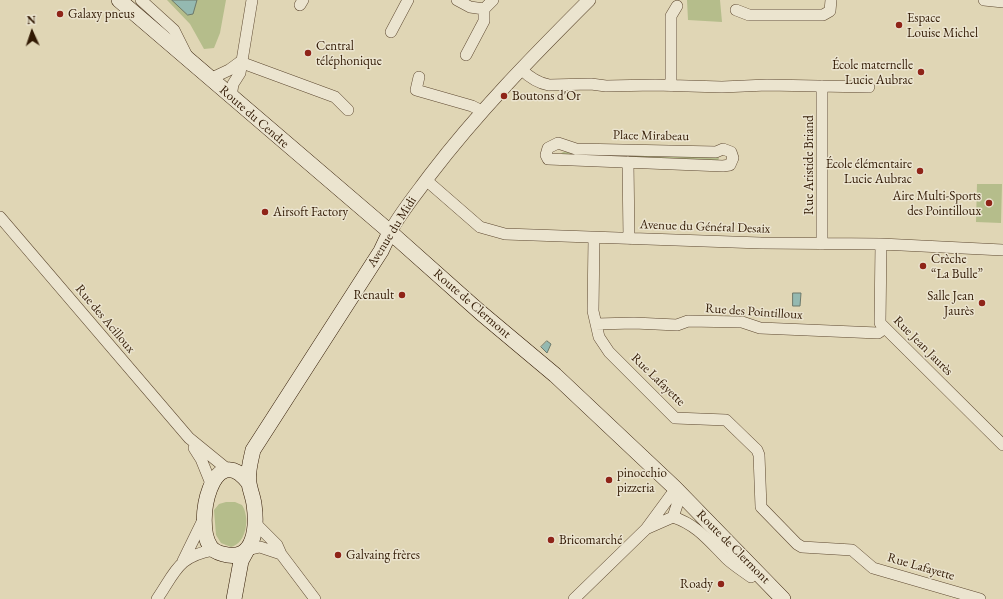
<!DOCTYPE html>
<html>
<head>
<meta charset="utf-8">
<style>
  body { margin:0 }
  #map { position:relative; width:1003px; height:599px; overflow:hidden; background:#e0d6b5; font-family:"EB Garamond",serif }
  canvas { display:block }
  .north { position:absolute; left:12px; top:12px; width:40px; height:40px; -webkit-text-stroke:3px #ebe4cf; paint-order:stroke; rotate:357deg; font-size:11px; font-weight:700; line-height:16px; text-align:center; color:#311903 }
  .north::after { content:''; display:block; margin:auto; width:14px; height:18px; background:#311903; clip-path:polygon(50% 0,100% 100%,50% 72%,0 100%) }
</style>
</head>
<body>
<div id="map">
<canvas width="1003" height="599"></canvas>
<div class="north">N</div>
</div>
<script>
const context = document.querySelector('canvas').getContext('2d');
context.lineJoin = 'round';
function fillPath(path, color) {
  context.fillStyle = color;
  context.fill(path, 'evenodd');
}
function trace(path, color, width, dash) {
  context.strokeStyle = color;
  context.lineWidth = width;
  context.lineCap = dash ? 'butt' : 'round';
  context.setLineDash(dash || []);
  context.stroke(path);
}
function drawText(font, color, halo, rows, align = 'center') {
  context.font = font + ' "EB Garamond",serif';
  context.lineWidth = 3;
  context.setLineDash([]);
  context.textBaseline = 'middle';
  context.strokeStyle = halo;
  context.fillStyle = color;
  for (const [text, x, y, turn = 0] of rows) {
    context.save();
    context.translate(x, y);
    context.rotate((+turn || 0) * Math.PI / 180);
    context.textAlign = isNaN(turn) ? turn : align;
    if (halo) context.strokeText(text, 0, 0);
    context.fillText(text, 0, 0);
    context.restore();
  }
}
fillPath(new Path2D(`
  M 167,0 L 226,0 L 220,33 L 214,48 L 204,49 L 190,24 Z
  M 687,0 L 720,0 L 722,22 L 688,20 Z
  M 563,152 L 718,156 L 719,159 L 717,161 L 559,155 Z
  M 977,184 L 1002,184 L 1001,223 L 976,222 Z
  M 226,502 L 235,502 L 242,505 C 250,517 247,543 231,547 L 221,543 L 216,535 L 214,510 L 219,504 Z`), '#b5bd8b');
const water = new Path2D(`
  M 172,0 L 197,0 L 193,14 L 188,15 Z
  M 793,293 L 801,293 L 800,306 L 793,306 Z
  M 547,341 L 551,344 L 547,353 L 541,347 Z`);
fillPath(water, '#94b9b1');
trace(water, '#6c796b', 1);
const minor = new Path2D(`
  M 141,0 L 174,30 L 188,58
  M 457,0 L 470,7 L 484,9 L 493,0
  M 984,0 L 1003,2
  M 300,5 L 303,0
  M 736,10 L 749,15 L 823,15 L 830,11 L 831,0
  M 391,32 L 408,0
  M 466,55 L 484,21 L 484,9
  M 240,62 L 335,97 L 348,110
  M 521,69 C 529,77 537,83 549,85 L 591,84 L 606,86 L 655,85 L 722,87 L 767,85 L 869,87
  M 419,77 L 416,90 L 472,106 L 482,111
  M 210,79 L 229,70 L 240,62
  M 671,86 L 671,16 L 677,6
  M 231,97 L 233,84 L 240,73 L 252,0
  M 558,143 L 576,149 L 716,152 L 723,149 L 731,152 L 733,158 L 730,165 L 723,166 L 548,159 L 546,155 L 548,148 Z
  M 628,162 L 629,239
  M 426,180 L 480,227 L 505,234 L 761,243 L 881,244 L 1003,250
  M 0,217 L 189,438 L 227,469
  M 594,238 L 593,311 L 599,337 L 609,352 L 675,418 L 726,420 L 757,450 L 759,455 L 761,507 L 797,544 L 802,547 L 852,550 L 873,568 L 980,599
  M 822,244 L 822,86
  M 881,244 L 880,323 L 1003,445
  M 596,324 L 634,323 L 677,325 L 688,321 L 742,322 L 760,328 L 878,333 L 885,328
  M 194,448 L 201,459 L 212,486
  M 673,517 C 697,525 708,540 726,558 C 733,565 743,571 751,577
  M 255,523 L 277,545 L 281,554 L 315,599
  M 648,528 L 673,517 L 678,502 L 675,488
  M 247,550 L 260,547 L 281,554
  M 183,561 L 204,518
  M 157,599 C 176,571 178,556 214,550
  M 574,599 L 646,529 L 671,495 L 683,496`);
const tertiary = new Path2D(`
  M 390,232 C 401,212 416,194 430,175 C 478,112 533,56 589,0`);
const secondary = new Path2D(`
  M 119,0 L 390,232 L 481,313 L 555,375 L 675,488 L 783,599
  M 248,482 C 213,439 194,522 210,546 C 213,551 219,553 223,554 C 256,563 257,525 254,504 C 253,497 250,490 249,483 C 247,472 251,460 253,450 L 381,251 L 390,232
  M 234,599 L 241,561 L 247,550`);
trace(minor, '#5d4830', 12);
trace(tertiary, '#5d4830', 14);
trace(secondary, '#311903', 16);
trace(minor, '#ebe4cf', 11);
trace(tertiary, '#ebe4cf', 13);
trace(secondary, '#ebe4cf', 15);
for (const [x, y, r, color] of [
  [60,14,4,"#8f2418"],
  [899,25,4,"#8f2418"],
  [308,53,4,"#8f2418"],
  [921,72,4,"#8f2418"],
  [504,96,4,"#8f2418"],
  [920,171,4,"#8f2418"],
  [989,203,4,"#8f2418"],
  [265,212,4,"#8f2418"],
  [923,266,4,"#8f2418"],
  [402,295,4,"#8f2418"],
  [982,303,4,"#8f2418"],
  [609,480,4,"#8f2418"],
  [551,540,4,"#8f2418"],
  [338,555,4,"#8f2418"],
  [721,584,4,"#8f2418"]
]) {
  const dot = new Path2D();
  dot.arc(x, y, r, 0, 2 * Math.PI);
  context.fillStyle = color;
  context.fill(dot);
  trace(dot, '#ebe4cf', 1.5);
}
drawText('13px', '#311903', '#ebe4cf', [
  ["Galaxy pneus",68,14],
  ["Espace",907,18],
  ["Louise Michel",907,33],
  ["Central",316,46],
  ["téléphonique",316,61],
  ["École maternelle",913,65,"right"],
  ["Lucie Aubrac",913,80,"right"],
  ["Boutons d'Or",512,96],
  ["École élémentaire",912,164,"right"],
  ["Lucie Aubrac",912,179,"right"],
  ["Aire Multi-Sports",981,196,"right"],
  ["des Pointilloux",981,211,"right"],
  ["Airsoft Factory",273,212],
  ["Crèche",931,259],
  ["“La Bulle”",931,274],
  ["Renault",394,295,"right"],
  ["Salle Jean",974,296,"right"],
  ["Jaurès",974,311,"right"],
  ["pinocchio",617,473],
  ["pizzeria",617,488],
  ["Bricomarché",559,540],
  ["Galvaing frères",346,555],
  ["Roady",713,584,"right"]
], 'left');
drawText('13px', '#311903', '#ebe4cf', [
  ["Route du Cendre",254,117,41],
  ["Place Mirabeau",651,136,1],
  ["Rue Aristide Briand",809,165,-90],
  ["Avenue du Général Desaix",705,227,2],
  ["Avenue du Midi",392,232,-58],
  ["Route de Clermont",472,304,41],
  ["Rue des Pointilloux",754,312,4],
  ["Rue des Acilloux",105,319,50],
  ["Rue Jean Jaurès",923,346,45],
  ["Rue Lafayette",658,380,44],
  ["Route de Clermont",733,547,45],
  ["Rue Lafayette",921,567,16]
]);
</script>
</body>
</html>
